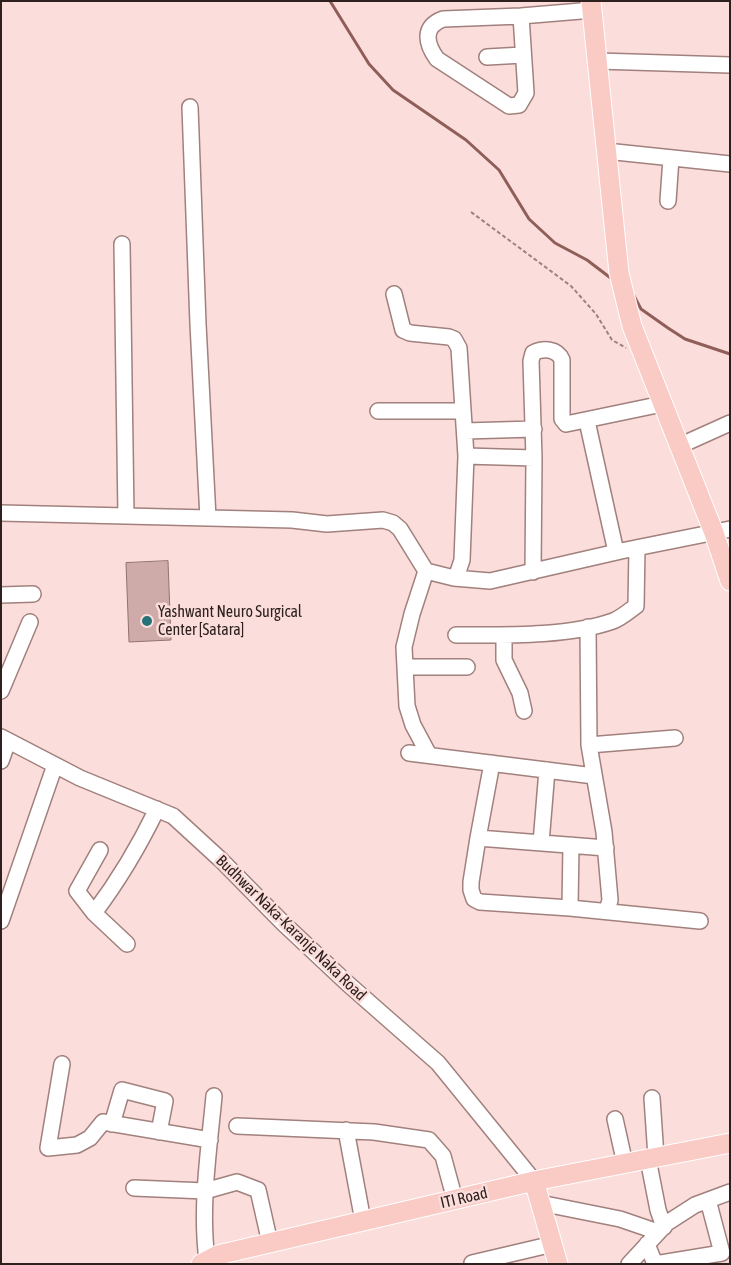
<!DOCTYPE html>
<html>
<head>
<meta charset="utf-8">
<style>
  body { margin:0 }
  #map { position:relative; width:731px; height:1265px; overflow:hidden; background:#fbdedb; font-family:"Asap Condensed",sans-serif }
  canvas { display:block }
  .frame { position:absolute; inset:0; border:2px solid #2d201e; pointer-events:none }
</style>
</head>
<body>
<div id="map">
<canvas width="731" height="1265"></canvas>
<div class="frame"></div>
</div>
<script>
const context = document.querySelector('canvas').getContext('2d');
context.lineJoin = 'round';
function trace(path, color, width, dash) {
  context.strokeStyle = color;
  context.lineWidth = width;
  context.lineCap = dash ? 'butt' : 'round';
  context.setLineDash(dash || []);
  context.stroke(path);
}
function fillPath(path, color) {
  context.fillStyle = color;
  context.fill(path, 'evenodd');
}
function drawText(font, color, halo, rows, align = 'center') {
  context.font = font + ' "Asap Condensed",sans-serif';
  context.lineWidth = 5;
  context.setLineDash([]);
  context.textBaseline = 'middle';
  context.strokeStyle = halo;
  context.fillStyle = color;
  for (const [text, x, y, turn = 0] of rows) {
    context.save();
    context.translate(x, y);
    context.rotate((+turn || 0) * Math.PI / 180);
    context.textAlign = isNaN(turn) ? turn : align;
    if (halo) context.strokeText(text, 0, 0);
    context.fillText(text, 0, 0);
    context.restore();
  }
}
trace(new Path2D(`
  M 330,1 L 369,64 L 393,90 L 466,140 L 499,170 L 529,219 L 555,243 L 587,260 L 612,279
  M 633,294 L 641,309 L 668,328 L 685,339 L 730,354`), '#8f5e59', 3);
const building = new Path2D(`
  M 168,561 L 171,640 L 129,642 L 126,563 Z`);
fillPath(building, '#ceaba8');
trace(building, '#92726f', 1);
const minor = new Path2D(`
  M 521,16 L 526,93 L 519,105 L 509,106 L 437,59 C 426,44 422,27 443,19 L 521,16 L 593,10
  M 487,57 L 523,55
  M 598,61 L 730,65
  M 190,107 L 198,324 L 208,518
  M 606,151 L 730,164
  M 668,201 L 671,158
  M 122,244 L 126,516
  M 378,411 L 463,411
  M 587,421 L 616,552
  M 465,431 L 534,429
  M 679,446 L 730,423
  M 466,456 L 534,458
  M 1,513 L 292,520 L 327,524 L 383,520 L 393,523 L 400,529 L 426,571 L 454,578 L 458,572 L 462,560 L 466,456 L 459,348 L 454,339 L 449,337 L 410,333 L 403,330 L 394,294
  M 426,571 L 412,614 L 404,647 L 405,667 L 407,706 L 413,725 L 429,755
  M 533,572 L 534,458 L 531,361 L 533,353 C 543,348 557,348 562,360 L 562,419 L 566,424 L 662,404
  M 454,578 L 490,581 L 621,551 L 730,529
  M 1,595 L 33,594
  M 588,627 L 589,745 L 604,832 L 610,900 L 607,911
  M 456,635 C 503,635 568,637 613,621 C 621,618 629,611 636,606 L 637,548
  M 504,635 L 504,660 L 520,693 L 524,711
  M 405,667 L 467,667
  M 1,691 L 30,622
  M 1,737 L 80,778 L 173,816 L 221,860 L 283,923 L 347,983 L 438,1063 L 534,1181
  M 589,745 L 675,738
  M 409,753 L 594,776
  M 1,761 L 8,741
  M 492,763 L 478,838 L 606,848
  M 478,838 L 471,882 L 471,890 L 474,899 L 480,902 L 570,908 L 700,921
  M 541,843 L 547,770
  M 100,850 L 77,891 L 94,913 L 127,944
  M 570,908 L 571,845
  M 94,913 C 119,880 139,846 157,809
  M 1,921 L 55,765
  M 62,1064 L 48,1148 L 77,1145 L 90,1138 L 103,1122 L 210,1140
  M 652,1098 L 656,1157
  M 615,1119 L 625,1164
  M 112,1124 L 122,1090 L 165,1101 L 159,1132
  M 237,1126 L 374,1132 L 429,1140 L 443,1156 L 455,1200
  M 346,1130 L 363,1221
  M 648,1159 L 658,1210 L 664,1227
  M 134,1188 L 205,1191 L 237,1182 L 258,1190 L 270,1243
  M 540,1203 L 620,1219 L 658,1232
  M 647,1244 L 655,1264 L 722,1253 L 708,1200
  M 207,1260 C 200,1206 209,1150 214,1096
  M 472,1263 L 553,1244
  M 629,1264 L 667,1223 L 695,1205 L 730,1192`);
const major = new Path2D(`
  M 591,1 L 619,273 L 632,326 L 714,533 L 730,581
  M 534,1181 L 558,1264
  M 201,1264 L 218,1255 L 534,1181 L 730,1143`);
trace(minor, '#a1807d', 18);
trace(major, '#fff', 21);
trace(new Path2D(`
  M 471,212 L 571,286 L 596,314 L 612,340 L 626,348`), '#998381', 2, [4, 2.5]);
trace(minor, '#fff', 15);
trace(major, '#facac5', 19);
for (const [x, y, r, color] of [
  [147,621,6,"#277179"]
]) {
  const dot = new Path2D();
  dot.arc(x, y, r, 0, 2 * Math.PI);
  context.fillStyle = color;
  context.fill(dot);
  trace(dot, '#fbdedb', 2);
}
drawText('16px', '#2d201e', '#fbdedb', [
  ["Yashwant Neuro Surgical",158,612],
  ["Center [Satara]",158,630]
], 'left');
drawText('16px', '#2d201e', '#fbdedb', [
  ["Budhwar Naka-Karanje Naka Road",291,928,44],
  ["ITI Road",464,1198,-13]
]);
</script>
</body>
</html>
